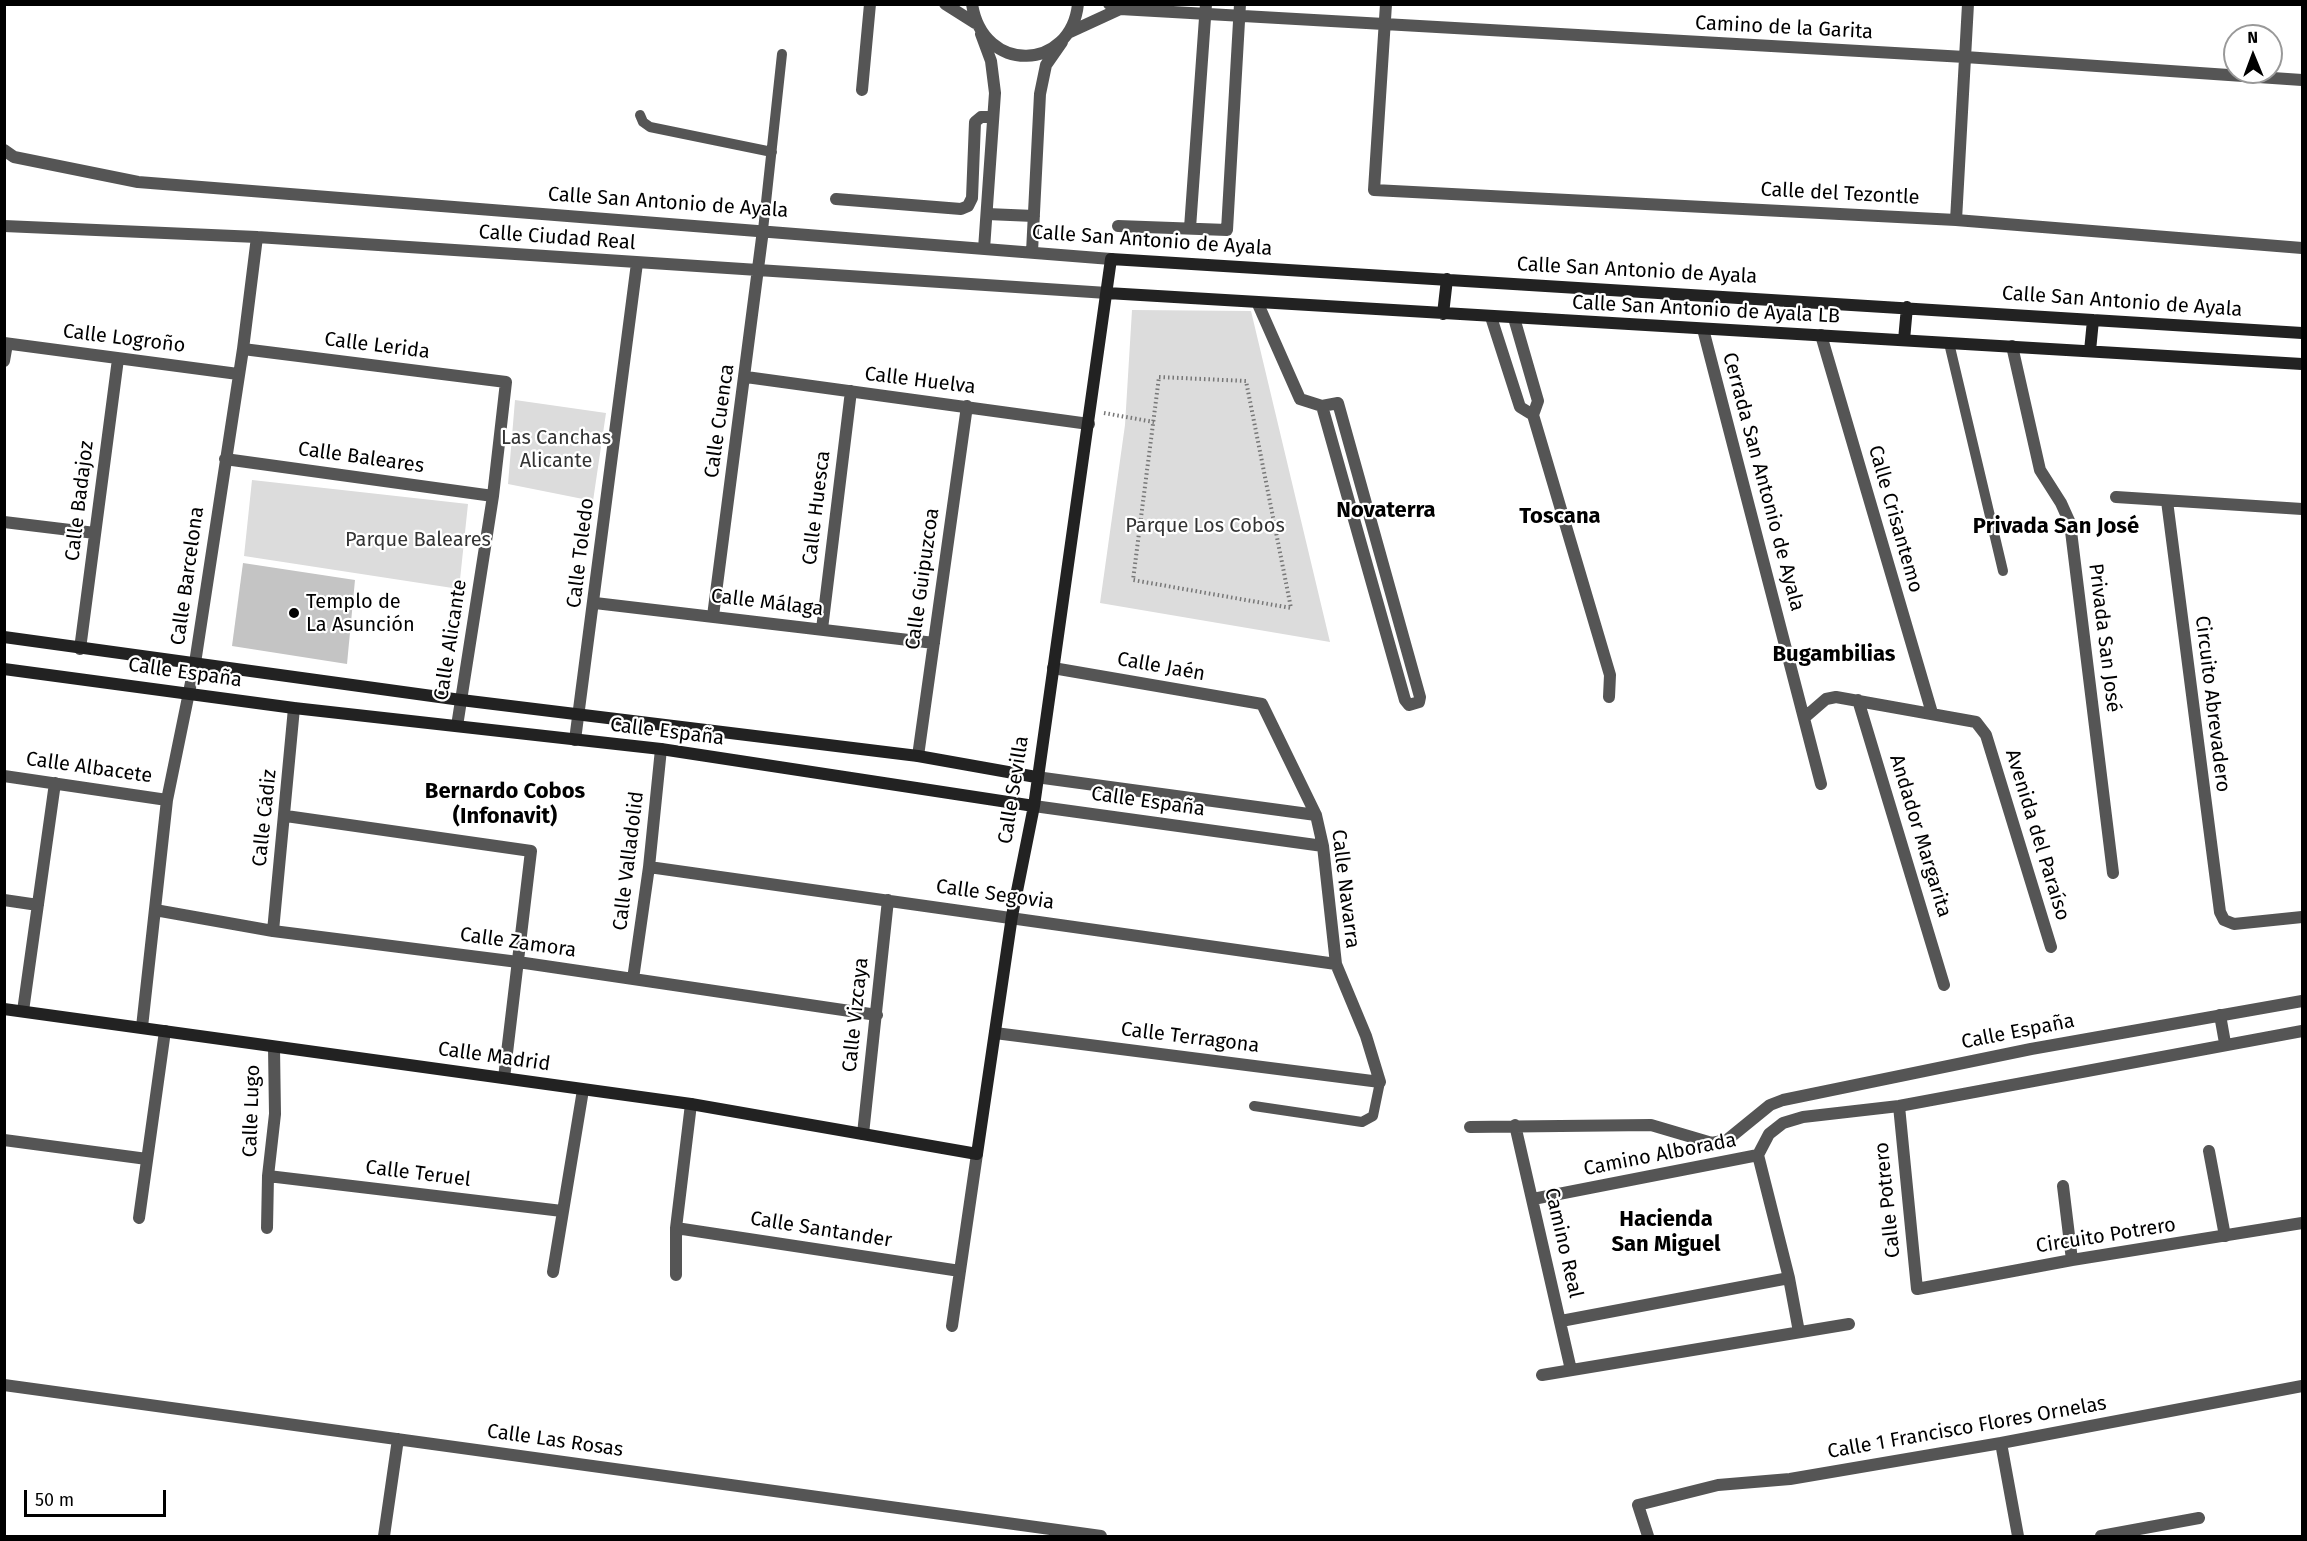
<!DOCTYPE html>
<html>
<head>
<meta charset="utf-8">
<style>
  body { margin:0 }
  #map { position:relative; width:2307px; height:1541px; overflow:hidden; background:#fff; font-family:"Fira Sans",sans-serif }
  canvas { display:block }
  .frame { position:absolute; inset:0; border:6px solid #000; pointer-events:none }
  .north { position:absolute; left:2223px; top:24px; width:60px; height:60px; box-sizing:border-box; background:#fff; border:2px solid #999; border-radius:50%; rotate:359deg; font-size:16px; font-weight:700; line-height:24px; text-align:center; color:#000 }
  .north::after { content:''; display:block; margin:auto; width:21px; height:27px; background:#000; clip-path:polygon(50% 0,100% 100%,50% 72%,0 100%) }
  .scale { position:absolute; left:24px; top:1490px; width:142px; height:27px; box-sizing:border-box; border:3px solid #000; border-top:0; padding-left:8px; font-size:18px; line-height:21px; white-space:nowrap; color:#000; -webkit-text-stroke:4px #fff; paint-order:stroke }
</style>
</head>
<body>
<div id="map">
<canvas width="2307" height="1541"></canvas>
<div class="frame"></div>
<div class="north">N</div>
<div class="scale">50 m</div>
</div>
<script>
const context = document.querySelector('canvas').getContext('2d');
context.lineJoin = 'round';
function fillPath(path, color) {
  context.fillStyle = color;
  context.fill(path, 'evenodd');
}
function trace(path, color, width, dash) {
  context.strokeStyle = color;
  context.lineWidth = width;
  context.lineCap = dash ? 'butt' : 'round';
  context.setLineDash(dash || []);
  context.stroke(path);
}
function drawText(font, color, halo, rows, align = 'center') {
  context.font = font + ' "Fira Sans",sans-serif';
  context.lineWidth = 4.5;
  context.setLineDash([]);
  context.textBaseline = 'middle';
  context.strokeStyle = halo;
  context.fillStyle = color;
  for (const [text, x, y, turn = 0] of rows) {
    context.save();
    context.translate(x, y);
    context.rotate((+turn || 0) * Math.PI / 180);
    context.textAlign = isNaN(turn) ? turn : align;
    if (halo) context.strokeText(text, 0, 0);
    context.fillText(text, 0, 0);
    context.restore();
  }
}
fillPath(new Path2D(`
  M 1132,310 L 1251,311 L 1330,642 L 1100,603 L 1125,425 Z
  M 515,400 L 606,413 L 593,501 L 508,484 Z
  M 252,480 L 468,504 L 459,589 L 244,556 Z`), '#dcdcdc');
fillPath(new Path2D(`
  M 243,563 L 355,580 L 347,664 L 232,646 Z`), '#c4c4c4');
trace(new Path2D(`
  M 1159,377 L 1246,381 L 1291,608 L 1133,580 Z
  M 1104,413 L 1154,422`), '#777', 4, [1.5, 3]);
trace(new Path2D(`
  M 640,115 L 643,122 L 650,127 L 772,152
  M 763,230 L 782,54
  M 1949,343 L 2003,571
  M 1254,1106 L 1362,1122 L 1373,1116 L 1380,1082`), '#555', 10);
trace(new Path2D(`
  M 945,4 L 975,23
  M 972,4 C 983,75 1071,71 1078,4
  M 1109,4 L 1120,9 L 1965,57 L 2302,80
  M 1386,4 L 1374,190 L 1956,220 L 2302,248
  M 1070,32 L 1120,9
  M 981,34 L 991,61 L 995,93 L 984,249
  M 862,90 L 870,4
  M 4,150 L 14,157 L 138,182 L 1111,259
  M 836,199 L 961,209 L 968,206 L 972,198 L 975,122 L 981,117 L 993,117
  M 987,214 L 1034,216
  M 1956,220 L 1968,4
  M 4,226 L 257,237 L 1107,293
  M 1118,226 L 1227,230 L 1240,4
  M 1190,228 L 1206,4
  M 1032,252 L 1040,94 L 1046,65 L 1062,42
  M 1258,304 L 1300,399 L 1322,406 L 1338,403 L 1420,697 L 1419,702 L 1409,705 L 1405,700 L 1322,406
  M 1491,317 L 1520,407 L 1533,415
  M 1514,318 L 1538,401 L 1533,415 L 1610,675 L 1609,697
  M 1703,329 L 1821,784
  M 1821,335 L 1932,713
  M 4,343 L 238,374
  M 2012,346 L 2040,470 L 2061,503 L 2070,523 L 2113,873
  M 243,349 L 506,382 L 493,496 L 457,726
  M 4,361 L 7,344
  M 746,377 L 1089,424
  M 225,459 L 493,496
  M 2116,497 L 2302,509
  M 2167,501 L 2220,912 L 2224,920 L 2234,924 L 2302,917
  M 4,522 L 95,533
  M 595,603 L 934,643
  M 713,616 L 763,230
  M 822,629 L 851,391
  M 80,649 L 118,359
  M 1858,700 L 1944,985
  M 1804,718 L 1826,699 L 1836,697 L 1976,722 L 1986,735 L 2051,947
  M 575,740 L 637,263
  M 918,756 L 967,406
  M 4,776 L 167,800
  M 1036,777 L 1316,815
  M 1034,806 L 1323,846
  M 286,816 L 531,851 L 504,1078
  M 649,867 L 1336,964
  M 4,900 L 38,905
  M 155,910 L 273,931 L 518,962 L 877,1015
  M 273,931 L 294,708
  M 633,979 L 649,867 L 661,749
  M 23,1011 L 55,783
  M 2220,1015 L 2225,1043
  M 142,1027 L 167,800 L 195,663 L 243,349 L 257,237
  M 995,1033 L 1380,1082 L 1366,1036 L 1336,964 L 1323,846 L 1316,815 L 1262,704 L 1053,668
  M 1899,1106 L 1917,1289 L 2072,1260 L 2302,1223
  M 1515,1125 L 1571,1370
  M 1470,1127 L 1651,1125 L 1712,1143 L 1727,1140 L 1770,1105 L 1783,1100 L 2031,1049 L 2302,1001
  M 863,1134 L 888,900
  M 4,1140 L 147,1159
  M 2209,1151 L 2225,1236
  M 268,1176 L 562,1211
  M 2063,1186 L 2072,1260
  M 1533,1199 L 1758,1155
  M 139,1218 L 165,1031
  M 267,1228 L 268,1176 L 275,1114 L 274,1048
  M 676,1228 L 960,1271
  M 553,1272 L 583,1090
  M 676,1275 L 676,1228 L 691,1104
  M 1561,1321 L 1789,1278
  M 952,1326 L 977,1154
  M 1799,1332 L 1789,1278 L 1758,1155 L 1769,1134 L 1783,1123 L 1803,1117 L 1899,1106 L 2302,1031
  M 1542,1375 L 1849,1324
  M 4,1385 L 1101,1536
  M 2001,1443 L 2018,1536
  M 384,1536 L 398,1439
  M 1648,1536 L 1638,1505 L 1718,1485 L 1790,1479 L 2001,1443 L 2302,1386
  M 2101,1536 L 2199,1518`), '#555', 12);
trace(new Path2D(`
  M 1107,293 L 2302,364
  M 1443,314 L 1447,279
  M 1904,340 L 1907,307
  M 2090,351 L 2093,320
  M 4,637 L 461,700 L 918,756 L 1036,777
  M 4,669 L 294,708 L 661,749 L 1034,806
  M 4,1009 L 691,1104 L 977,1154 L 1012,916 L 1034,806 L 1111,259 L 2302,333`), '#222', 12);
for (const [x, y, r, color] of [
  [294,613,6,"#000"]
]) {
  const dot = new Path2D();
  dot.arc(x, y, r, 0, 2 * Math.PI);
  context.fillStyle = color;
  context.fill(dot);
  trace(dot, '#fff', 2);
}
drawText('20px', '#000', '#fff', [
  ["Camino de la Garita",1784,28,3],
  ["Calle del Tezontle",1840,194,3],
  ["Calle San Antonio de Ayala",668,203,4],
  ["Calle Ciudad Real",557,238,4],
  ["Calle San Antonio de Ayala",1152,241,4],
  ["Calle San Antonio de Ayala",1637,271,3],
  ["Calle San Antonio de Ayala",2122,302,4],
  ["Calle San Antonio de Ayala LB",1706,310,3],
  ["Calle Logroño",124,339,7],
  ["Calle Lerida",377,346,7],
  ["Calle Huelva",920,381,7],
  ["Calle Cuenca",720,421,-82],
  ["Calle Baleares",361,458,8],
  ["Cerrada San Antonio de Ayala",1763,482,75],
  ["Calle Badajoz",80,501,-83],
  ["Calle Huesca",817,508,-83],
  ["Calle Crisantemo",1895,519,74],
  ["Calle Toledo",581,553,-83],
  ["Calle Barcelona",188,576,-82],
  ["Calle Guipuzcoa",923,579,-82],
  ["Calle Málaga",767,603,7],
  ["Privada San José",2104,638,83],
  ["Calle Alicante",451,640,-81],
  ["Calle Jaén",1161,667,10],
  ["Calle España",185,673,8],
  ["Circuito Abrevadero",2212,704,83],
  ["Calle España",667,732,7],
  ["Calle Albacete",89,768,8],
  ["Calle Sevilla",1014,790,-81],
  ["Calle España",1148,802,8],
  ["Calle Cádiz",265,818,-84],
  ["Avenida del Paraíso",2037,835,73],
  ["Andador Margarita",1920,836,73],
  ["Calle Valladolid",629,861,-83],
  ["Calle Navarra",1345,889,83],
  ["Calle Segovia",995,895,8],
  ["Calle Zamora",518,943,8],
  ["Calle Vizcaya",856,1015,-84],
  ["Calle España",2018,1032,-11],
  ["Calle Terragona",1190,1038,7],
  ["Calle Madrid",494,1057,8],
  ["Calle Lugo",252,1111,-88],
  ["Camino Alborada",1660,1155,-11],
  ["Calle Teruel",418,1174,7],
  ["Calle Potrero",1888,1200,-96],
  ["Calle Santander",821,1230,9],
  ["Circuito Potrero",2106,1236,-9],
  ["Camino Real",1563,1243,77],
  ["Calle 1 Francisco Flores Ornelas",1967,1428,-10],
  ["Calle Las Rosas",555,1441,8]
]);
drawText('20px', '#333', '#fff', [
  ["Las Canchas",556,438],
  ["Alicante",556,461],
  ["Parque Los Cobos",1205,526],
  ["Parque Baleares",418,540]
]);
drawText('20px', '#000', '#fff', [
  ["Templo de",306,602],
  ["La Asunción",306,625]
], 'left');
drawText('bold 22px', '#000', '#fff', [
  ["Novaterra",1386,511],
  ["Toscana",1560,517],
  ["Privada San José",2056,527],
  ["Bugambilias",1834,655],
  ["Bernardo Cobos",505,792],
  ["(Infonavit)",505,817],
  ["Hacienda",1666,1220],
  ["San Miguel",1666,1245]
]);
</script>
</body>
</html>
